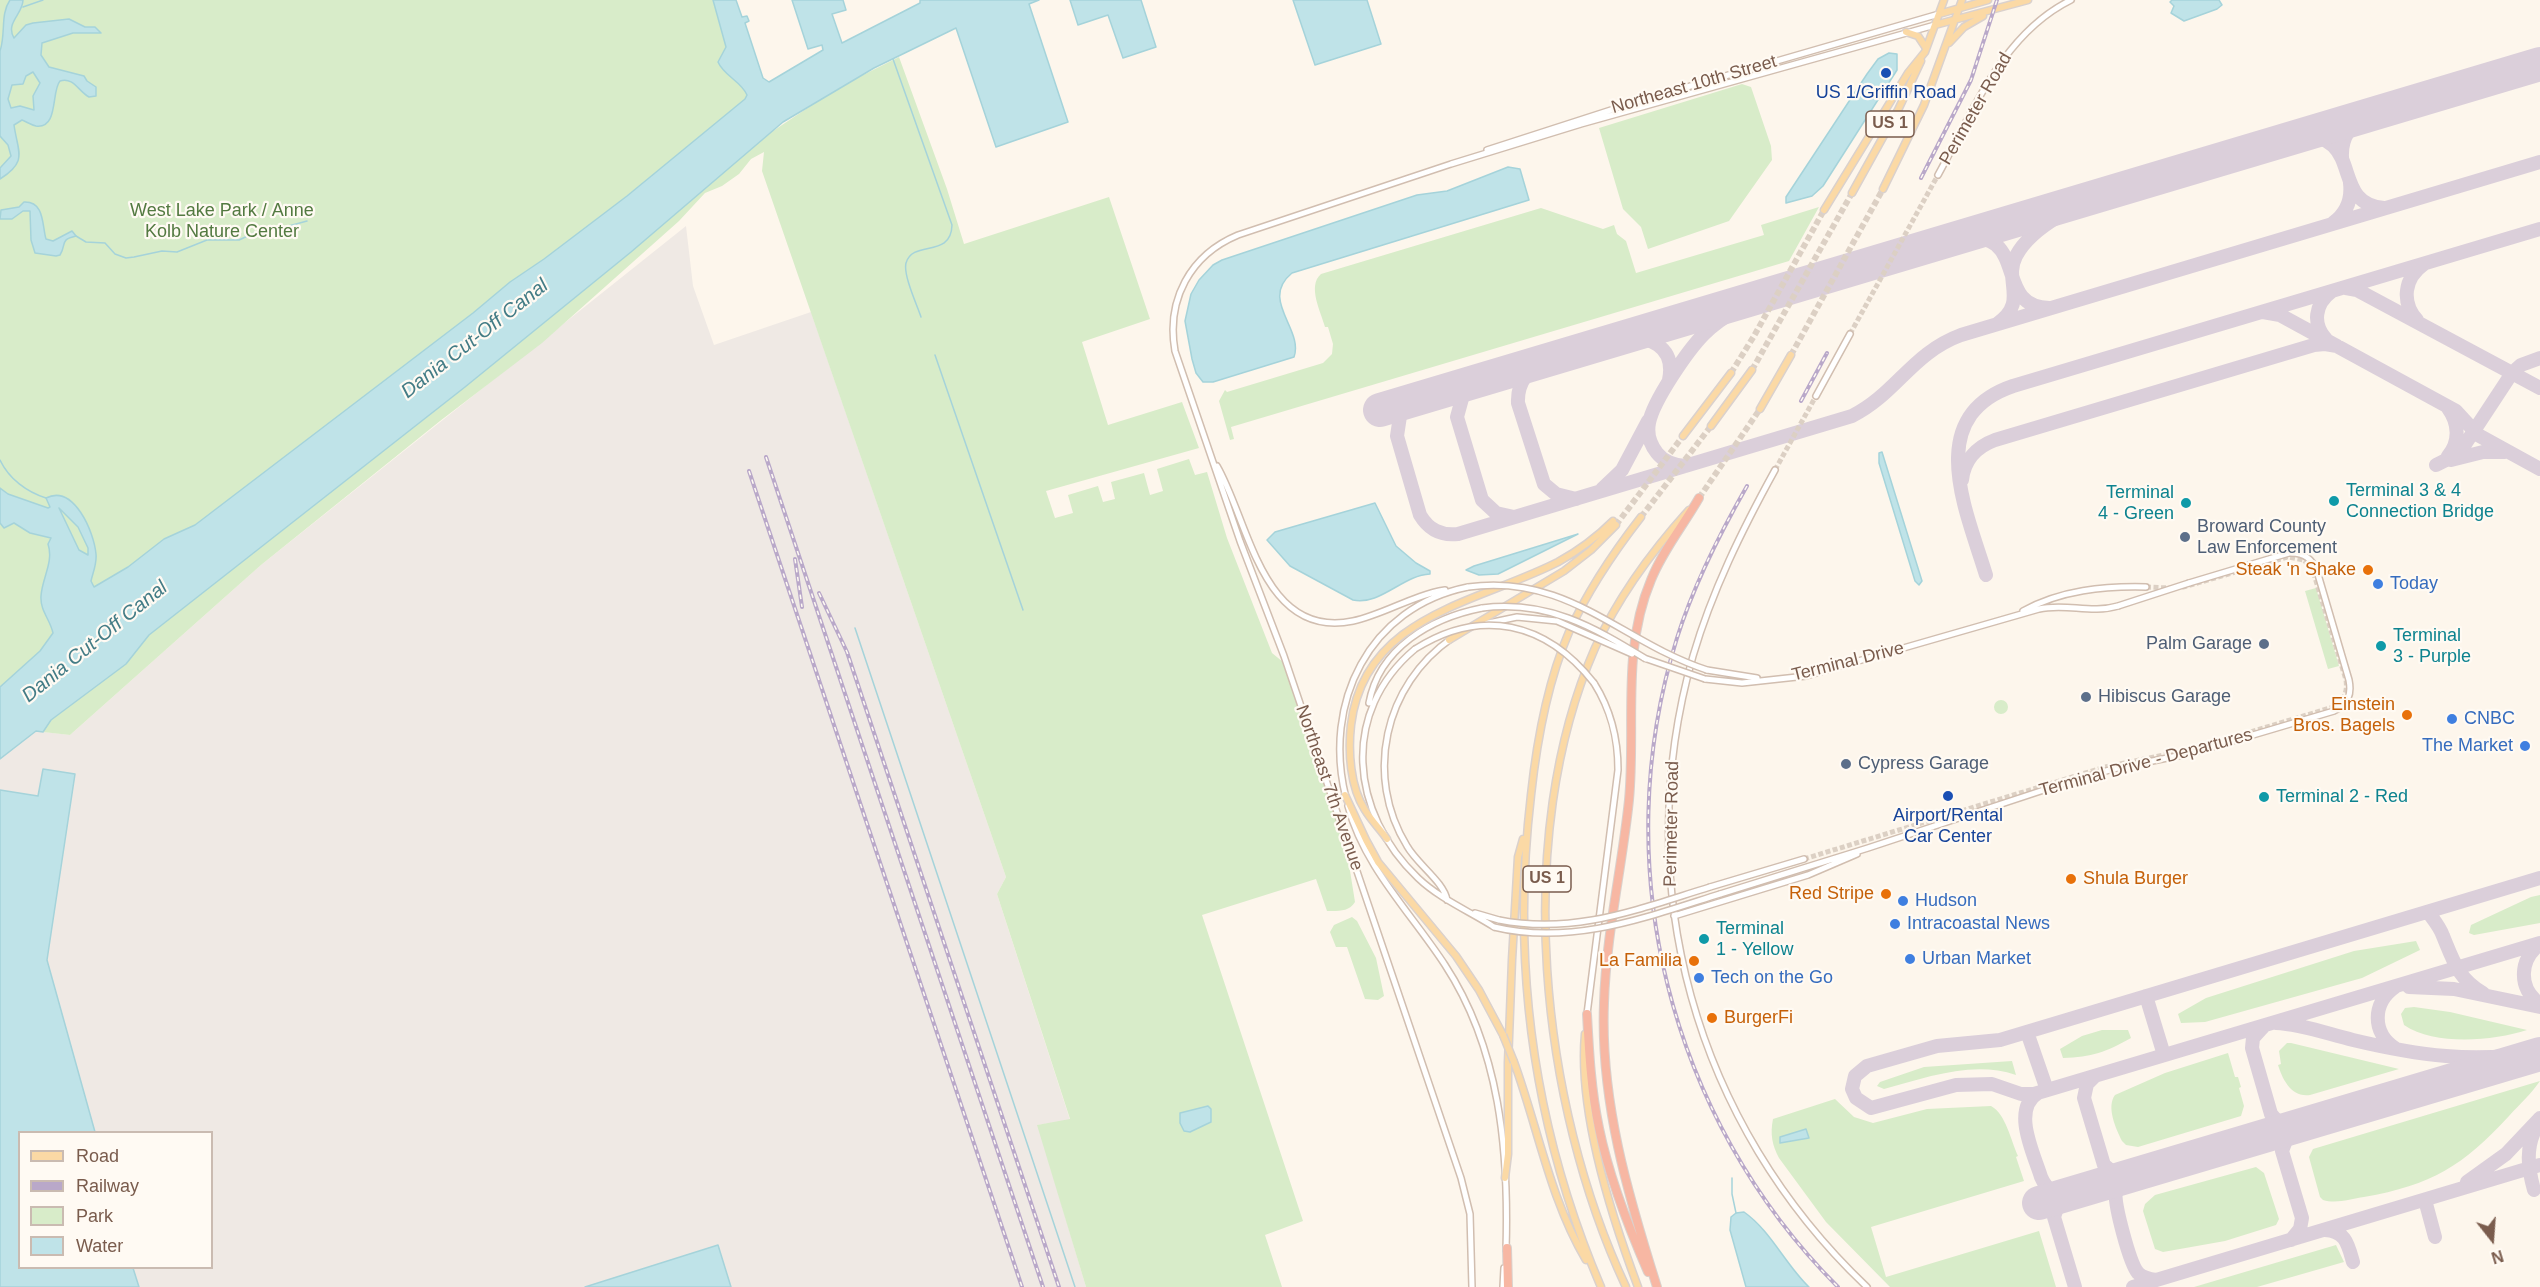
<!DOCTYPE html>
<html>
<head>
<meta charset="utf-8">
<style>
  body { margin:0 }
  #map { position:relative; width:2540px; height:1287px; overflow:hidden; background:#fdf6ec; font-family:Arial,sans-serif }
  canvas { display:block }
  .legend { position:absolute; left:18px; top:1131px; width:195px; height:138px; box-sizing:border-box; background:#fffaf3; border:2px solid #cabbb1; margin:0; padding:8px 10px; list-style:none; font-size:18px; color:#7a5c4d }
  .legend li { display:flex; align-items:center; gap:12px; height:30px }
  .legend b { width:30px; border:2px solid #cabbb1 }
  .north { position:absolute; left:2462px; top:1209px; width:60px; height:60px; -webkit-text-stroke:4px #fffaf3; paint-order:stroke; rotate:163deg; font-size:16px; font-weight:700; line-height:24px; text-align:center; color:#7a5c4d }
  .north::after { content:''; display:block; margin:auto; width:21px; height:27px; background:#7a5c4d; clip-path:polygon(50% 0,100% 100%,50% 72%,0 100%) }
</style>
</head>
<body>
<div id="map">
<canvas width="2540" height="1287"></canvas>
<ul class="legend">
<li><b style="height:8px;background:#fbd9a5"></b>Road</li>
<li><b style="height:8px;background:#b9a8c9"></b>Railway</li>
<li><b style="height:16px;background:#d8ecc9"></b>Park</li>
<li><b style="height:16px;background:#bfe3e8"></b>Water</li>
</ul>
<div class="north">N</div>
</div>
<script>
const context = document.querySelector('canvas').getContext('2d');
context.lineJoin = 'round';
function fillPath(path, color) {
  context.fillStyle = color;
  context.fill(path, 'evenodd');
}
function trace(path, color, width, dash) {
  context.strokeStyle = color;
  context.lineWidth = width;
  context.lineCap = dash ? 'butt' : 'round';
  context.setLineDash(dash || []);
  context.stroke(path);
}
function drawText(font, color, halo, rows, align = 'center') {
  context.font = font + ' Arial,sans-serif';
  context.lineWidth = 4.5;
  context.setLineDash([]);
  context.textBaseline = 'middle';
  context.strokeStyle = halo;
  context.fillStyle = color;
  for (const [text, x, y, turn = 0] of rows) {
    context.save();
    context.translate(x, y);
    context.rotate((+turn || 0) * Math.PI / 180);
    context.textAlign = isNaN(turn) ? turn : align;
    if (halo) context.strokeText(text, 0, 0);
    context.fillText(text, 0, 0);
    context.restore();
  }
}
fillPath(new Path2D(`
  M 686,226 L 693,286 L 714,345 L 811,312 L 1006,877 L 997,894 L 1070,1120 L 1038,1125 L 1086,1287 L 731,1287 L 718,1245 L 585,1287 L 139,1287 L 133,1268 L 212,1268 L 212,1132 L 95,1132 L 47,960 L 75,774 L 39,796 L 0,790 L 0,759 L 36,731 L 70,735 L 261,565 Z`), '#efe9e4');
fillPath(new Path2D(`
  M 0,0 L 725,0 L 755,94 L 589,226 L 277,463 L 0,695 Z
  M 899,57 L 947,189 L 964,244 L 1109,197 L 1150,319 L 1082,342 L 1108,425 L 1182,402 L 1199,448 L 1046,491 L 1055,518 L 1073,513 L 1068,495 L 1098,486 L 1103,502 L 1115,499 L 1111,482 L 1144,473 L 1150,495 L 1163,491 L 1157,469 L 1189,459 L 1195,475 L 1207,472 L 1227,538 L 1272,653 L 1283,662 L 1347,852 L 1355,902 C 1349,912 1338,911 1327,911 L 1316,879 L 1202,915 L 1303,1221 L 1265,1235 L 1282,1287 L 1086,1287 L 1037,1125 L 1070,1119 L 997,894 L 1006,877 L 762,171 L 764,152 L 751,159 L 739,174 L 722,186 L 705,193 L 679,221 L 542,343 L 440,421 L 261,565 L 70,735 L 43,732 L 51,720 L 126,664 L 149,635 L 465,387 L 699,193 L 764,137 L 839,87 Z
  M 1742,84 L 1751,87 L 1771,146 L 1772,160 L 1729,221 L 1648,249 L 1641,227 L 1623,209 L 1599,128 Z
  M 1819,207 L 1789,261 L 1231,427 L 1234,439 L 1230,440 L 1219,401 L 1225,390 L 1227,392 L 1323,363 L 1332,354 L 1333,344 L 1328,327 L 1325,327 C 1321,312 1307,286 1321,274 L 1541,208 L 1603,229 L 1614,225 L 1617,234 L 1626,241 L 1636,273 L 1764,235 L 1761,225 Z
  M 2316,588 L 2339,666 L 2328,669 L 2305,591 Z
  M1994 707a7 7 0 1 1 14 0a7 7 0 1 1-14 0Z
  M 2540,895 L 2540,923 L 2474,935 L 2469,933 L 2471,925 L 2531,897 Z
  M 1352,917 L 1357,921 L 1376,958 L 1384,996 L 1378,1000 L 1365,999 L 1347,947 L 1336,947 L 1330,932 L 1334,925 Z
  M 2416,941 L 2420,950 L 2362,978 L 2205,1022 L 2181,1023 L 2178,1014 L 2206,998 L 2354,951 Z
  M 2414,1007 L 2450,1012 L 2527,1030 C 2493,1041 2435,1046 2404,1025 L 2401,1014 L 2405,1008 Z
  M 2102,1030 L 2128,1030 L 2131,1038 C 2106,1052 2092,1057 2063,1058 L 2060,1049 L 2082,1036 Z
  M 2287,1043 L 2291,1043 L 2399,1069 L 2310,1095 C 2291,1098 2282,1078 2278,1065 L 2281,1064 L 2279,1051 Z
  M 2228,1053 L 2235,1077 L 2238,1077 L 2241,1087 L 2239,1088 L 2244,1106 L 2241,1116 L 2138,1147 L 2126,1145 L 2122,1141 C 2116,1129 2106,1107 2115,1095 L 2165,1073 Z
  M 2012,1061 L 2016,1075 C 1972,1060 1926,1078 1884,1089 L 1877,1086 L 1880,1082 L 1924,1067 Z
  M 2540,1081 C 2531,1094 2519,1105 2509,1116 C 2463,1166 2432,1185 2364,1197 C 2351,1199 2336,1204 2323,1200 L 2320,1197 L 2309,1157 L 2313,1149 Z
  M 1835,1099 L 1854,1117 L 1873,1123 L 1927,1109 L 1991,1106 C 2006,1114 2011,1141 2018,1156 L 2016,1157 L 2024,1181 L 1871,1227 L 1886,1277 L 2039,1231 L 2056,1287 L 1890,1287 L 1826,1222 L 1779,1158 C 1772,1145 1770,1134 1773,1119 Z
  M 2256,1167 L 2264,1173 L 2279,1219 L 2276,1225 L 2225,1241 L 2163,1252 L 2155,1249 L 2143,1211 L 2145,1204 L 2155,1195 Z
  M 2336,1245 L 2344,1262 L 2257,1287 L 2194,1287 Z`), '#d8ecc9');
const water = new Path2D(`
  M 10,0 L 23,0 C 23,14 5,23 14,38 L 26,25 L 33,23 L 69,19 L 85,27 L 95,27 L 101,33 L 73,33 L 42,43 L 41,55 L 49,67 L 84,76 L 87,81 L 96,87 L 96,96 L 89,97 C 78,91 74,77 60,81 C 51,91 59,129 36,126 C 31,125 27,122 22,120 L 14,125 C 18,153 28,161 0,179 L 0,168 L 11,156 L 8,145 L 0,136 L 0,51 C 6,34 0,14 10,0 ZM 33,72 L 40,83 L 33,96 L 34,110 L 20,106 L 11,108 L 8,99 L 12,85 L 23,84 L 26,76 Z
  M 713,0 L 736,0 L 742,17 L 747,16 L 749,21 L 745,23 L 763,78 L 769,82 L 823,50 L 822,45 L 808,49 L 792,0 L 843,0 L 846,10 L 832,14 L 842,43 L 920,3 L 920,0 L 1039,0 L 1029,4 L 1068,122 L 996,147 L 956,28 L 874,68 L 783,122 L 631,252 L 465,387 L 149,635 L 126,664 L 51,720 L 43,732 L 36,731 L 0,759 L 0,687 L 40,651 L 53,633 C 50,619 40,611 41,596 C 42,578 54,562 48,544 L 51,538 L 30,533 L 14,523 L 4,528 L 0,523 L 0,488 L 8,494 L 48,508 L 50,507 L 46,498 C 74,484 94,532 96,554 C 97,564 93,572 91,581 L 94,587 L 128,567 L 164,539 L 195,525 L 473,313 L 510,282 L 544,259 L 627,196 L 745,99 L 747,95 C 741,81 724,76 718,62 L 726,47 ZM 59,508 L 78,527 L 88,548 L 88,555 L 79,550 Z
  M 1070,0 L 1141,0 L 1156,47 L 1123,58 L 1108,15 L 1078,25 Z
  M 1293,0 L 1367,0 L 1381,44 L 1315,65 Z
  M 2172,0 L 2219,0 L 2222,5 L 2217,9 L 2184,21 L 2171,13 L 2174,6 L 2170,2 Z
  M 1889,53 L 1897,54 L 1897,70 L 1823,186 L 1812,196 L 1786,203 L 1786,197 L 1867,74 L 1878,59 Z
  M 1508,167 L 1520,169 L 1529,200 L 1292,273 C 1259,300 1304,329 1294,357 L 1213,382 L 1203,382 L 1196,373 L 1192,359 L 1185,321 L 1191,294 L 1199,280 L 1213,265 L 1222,260 L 1417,195 L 1447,191 Z
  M 24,202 C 45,201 42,226 46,239 L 53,241 L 72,231 L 76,236 C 59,240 67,244 60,255 L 56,256 L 35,253 L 31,240 L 30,211 L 23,211 L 12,219 L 0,219 L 1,210 L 19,207 Z
  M 1882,452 L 1922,581 L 1919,585 L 1915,581 L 1879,463 L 1879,453 Z
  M 1375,503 L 1396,546 L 1416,563 L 1430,571 L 1430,574 C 1403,575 1380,606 1353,600 L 1290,566 L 1267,540 L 1275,532 Z
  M 1578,534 L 1498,574 L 1479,575 L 1466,570 L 1474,566 Z
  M 43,769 L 75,774 L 47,960 L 95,1132 L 20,1132 L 20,1268 L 133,1268 L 139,1287 L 0,1287 L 0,790 L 38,796 Z
  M 1208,1106 L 1211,1109 L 1211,1122 L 1190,1132 L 1184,1131 L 1180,1123 L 1180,1113 Z
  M 1806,1129 L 1809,1138 L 1780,1143 L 1780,1137 Z
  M 1744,1212 C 1771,1231 1785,1264 1809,1287 L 1746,1287 L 1730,1230 L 1731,1217 L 1736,1213 Z
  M 718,1245 L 731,1287 L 585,1287 Z`);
fillPath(water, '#bfe3e8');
trace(water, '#a5d3da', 1.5);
trace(new Path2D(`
  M 23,7 L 43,0
  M 893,59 L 952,225 C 951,259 913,239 906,263 C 903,275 917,305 921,317
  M 76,236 L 86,242 L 105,243 L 115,254 L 126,258 L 134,257 L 162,251 L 177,252 L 207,240 L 239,240 L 263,229 L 274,230 L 307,221
  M 935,355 L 1023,610
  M 0,460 C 9,479 27,492 46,498
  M 855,628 L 1075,1287
  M 1732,1178 L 1732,1194 L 1736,1213`), '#a5d3da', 1.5);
trace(new Path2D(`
  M 2506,74 L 2540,65
  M 2295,136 C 2368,131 2327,203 2384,208
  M 2342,157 C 2341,136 2351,125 2368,114
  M 2333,223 C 2347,213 2352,200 2350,183
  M 1952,239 C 2035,224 1989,306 2049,308
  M 2346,288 L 2357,290 L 2540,388
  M 2263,312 L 2280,315 L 2456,411 L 2478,435 L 2540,469
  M 2417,320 C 2401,302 2404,278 2424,264
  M 1997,324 C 2029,302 2003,281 2016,256 C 2033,224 2081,204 2112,191
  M 1620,338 C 1649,335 1676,346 1669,380
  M 2326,339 C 2312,324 2315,304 2331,292
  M 1550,359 C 1530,368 1517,380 1518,403 L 1544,484 L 1556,494 L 1576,499
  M 1488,377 L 1471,386 L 1463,395 L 1457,417 L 1482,500 L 1496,513 L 1514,517
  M 1402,403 L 1397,436 L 1420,515 C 1429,530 1441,536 1458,534 L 1852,416 C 1896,394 1912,353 1961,335 L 2540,162
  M 2448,456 C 2460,442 2459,423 2448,408
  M 2451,460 L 2483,452 L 2505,452
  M 2436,465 L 2450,458 L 2462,449 L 2512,373 L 2521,365 L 2540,358
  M 1685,466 C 1674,465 1664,462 1657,453 C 1650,444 1647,433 1649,423 C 1653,401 1688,350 1704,334 C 1724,314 1750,303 1775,292
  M 1962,480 C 1964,461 1976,447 1995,440 L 2314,345 L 2325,344 L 2337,346
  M 1602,489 L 1622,470 L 1648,421
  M 1986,575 C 1967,512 1922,417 2013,386 L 2540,229
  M 2540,878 L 2000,1040 L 1937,1046 L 1867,1066 L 1855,1076 L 1852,1089 L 1856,1098 L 1871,1108 L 1956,1085 L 1992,1084 L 2021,1094 L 2034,1094 L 2540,943
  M 2428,912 C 2433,919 2440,927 2443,936 C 2453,960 2458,979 2483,993
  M 2540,944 C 2519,960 2518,988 2540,1004
  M 2409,987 L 2454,989 L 2540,1007
  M 2146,996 L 2164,1055
  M 2276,1023 C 2301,1024 2328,1034 2353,1040 C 2416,1055 2476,1064 2540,1051
  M 2264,1026 L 2253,1038 L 2252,1048 L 2271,1114 C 2280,1126 2290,1126 2304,1124
  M 2027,1032 L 2047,1090
  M 2395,1048 C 2372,1033 2372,1003 2395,987
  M 2095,1076 L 2087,1084 L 2084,1098 L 2104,1165 L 2116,1175 L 2129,1176
  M 2038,1093 C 2011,1109 2034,1154 2041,1177 C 2047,1191 2056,1195 2070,1194
  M 2129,1176 L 2116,1190 C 2113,1202 2130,1264 2138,1273 C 2143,1278 2149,1279 2156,1280
  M 2467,1182 L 2506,1154 L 2540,1118
  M 2534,1190 C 2528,1168 2525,1147 2537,1126
  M 2070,1194 L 2058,1205 L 2054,1217 L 2075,1287
  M 2425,1200 L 2435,1237
  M 2325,1230 C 2346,1231 2348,1245 2353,1262
  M 2291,1240 L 2300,1229 L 2302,1218 L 2282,1151 L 2288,1135 L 2303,1125
  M 2133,1287 L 2540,1165`), '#dbcfda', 14);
trace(new Path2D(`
  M 1380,410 L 2540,64
  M 2039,1203 L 2540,1054`), '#dbcfda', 34);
trace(new Path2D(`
  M 1850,334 L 1938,175
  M 1775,470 L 1816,396
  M 2146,587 L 2170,588
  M 1804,859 L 2105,767 L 2194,749 L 2330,708 C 2343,703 2348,693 2346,680 L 2313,571 L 2304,560 L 2288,557 L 2180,588`), '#dcd0c4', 5, [5, 2.5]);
trace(new Path2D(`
  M 1791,355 L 1883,189
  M 1752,370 L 1852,193
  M 1731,373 L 1754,336 L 1824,210
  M 1699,498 L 1760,409
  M 1641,517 L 1711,426
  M 1616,525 L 1683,436`), '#dcd0c4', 6, [6, 3]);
const tertiary = new Path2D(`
  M 1487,150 L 1642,100 L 1939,14
  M 1938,175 C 1973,112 2002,34 2071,0
  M 1816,396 L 1850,334
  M 1217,466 C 1249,521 1262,640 1353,621 C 1385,614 1413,595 1445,590
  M 1775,470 C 1742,530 1712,591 1693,656 C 1628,885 1695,1124 1867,1287
  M 2023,611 C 2061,590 2104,586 2146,587
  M 1479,625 L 1517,617 L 1557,621
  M 1415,649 C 1340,712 1350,813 1418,878 C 1440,899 1469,911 1494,927
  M 1707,670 L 1757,678
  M 1705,679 L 1742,683 L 1806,676 L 2039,609 C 2066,603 2091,614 2118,606
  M 1369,703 C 1379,648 1431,618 1482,608
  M 1346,798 C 1322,703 1369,607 1468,587
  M 1348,806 C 1364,867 1412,914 1445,965 C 1500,1049 1509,1151 1506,1250
  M 1710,887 L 1804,859
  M 1720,894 L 1868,848 L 2068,782 L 2113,769 L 2192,753 L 2334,711 C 2348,704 2352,695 2349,680 L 2317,571 C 2312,558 2303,552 2289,553 L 2189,583
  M 1447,900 C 1444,882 1417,864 1407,846 C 1364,776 1384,685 1452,638
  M 1475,913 L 1499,920
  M 1674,916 L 1808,875 L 1857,854
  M 1587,1014 L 1618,770 C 1618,737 1611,710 1594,683
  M 1472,1287 L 1470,1214 L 1461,1178 L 1284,656 L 1240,541 L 1175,351 C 1166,300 1190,255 1238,235 L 1451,164 L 1581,124 L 1935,25
  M 1503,1287 L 1504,1268`);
const primary = new Path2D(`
  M 1939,14 L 1988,0
  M 1935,25 L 2028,0
  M 1906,32 L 1918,36 L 1926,48
  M 1949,43 L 1964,27 L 1983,16
  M 1883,189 L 1924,105 L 1962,0
  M 1852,193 L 1898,110 L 1921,61
  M 1824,210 L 1908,73 L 1925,52 L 1944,0
  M 1760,409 L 1791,355
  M 1711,426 L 1752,370
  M 1683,436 L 1731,373
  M 1449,640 L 1564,571 L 1591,550 L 1616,525
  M 1345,795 L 1366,840 L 1378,862 L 1456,956 L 1479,990 L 1503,1035
  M 1387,839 C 1380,829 1371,820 1365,810 C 1350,787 1348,751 1351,725 C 1364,615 1478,603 1558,562 C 1578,551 1597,537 1613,521
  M 1585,1034 C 1578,1111 1611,1215 1638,1287
  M 1514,1062 C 1538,1128 1550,1199 1586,1260
  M 1505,1178 L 1508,1154 L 1508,1063 L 1512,960 L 1518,857 L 1523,839
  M 1601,1287 C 1534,1130 1511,964 1531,795 C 1537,739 1547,683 1569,632 C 1588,590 1613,553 1641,517
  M 1626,1287 C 1540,1104 1512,837 1595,648 C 1618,597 1652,551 1689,510`);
const motorway = new Path2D(`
  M 1587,1014 C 1589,1052 1591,1090 1599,1128 C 1609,1177 1628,1226 1648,1272
  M 1507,1248 L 1508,1287
  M 1657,1287 C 1628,1195 1600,1101 1604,1003 C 1606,935 1622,868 1629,800 C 1636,726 1621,651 1651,580 C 1663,550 1683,526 1699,498`);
trace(tertiary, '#d1beb0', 8);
trace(primary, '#dad1cd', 9);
trace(motorway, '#dad1cd', 10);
trace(tertiary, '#fff', 5);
trace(primary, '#fbd9a5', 6);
trace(motorway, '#f7b7a3', 8);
const rail = new Path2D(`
  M 1921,178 L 1971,80 L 1997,0
  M 1801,401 L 1827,353
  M 766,457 L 1043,1287
  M 749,471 L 1022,1287
  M 1747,486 C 1719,535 1694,584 1677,638 C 1606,866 1669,1118 1838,1287
  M 795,559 L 802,607
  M 819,593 L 847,652 L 1059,1287`);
trace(rail, '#b9a8c9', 4);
trace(rail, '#fffaf3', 1.5, [4.5]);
const tertiaryBridge = new Path2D(`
  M 1468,587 C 1568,573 1621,642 1707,670
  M 2118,606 L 2189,583
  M 1482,608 C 1547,600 1592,626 1646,659
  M 1557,621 L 1632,654
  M 1415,649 C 1481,607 1546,622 1594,683
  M 1644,658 L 1705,679
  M 1499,920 C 1575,935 1638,909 1710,887
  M 1494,927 C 1572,946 1647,917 1720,894`);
const primaryBridge = new Path2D(`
  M 1503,1035 L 1514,1062`);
trace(tertiaryBridge, '#d1beb0', 8, []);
trace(primaryBridge, '#dad1cd', 9, []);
trace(tertiaryBridge, '#fff', 5);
trace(primaryBridge, '#fbd9a5', 6);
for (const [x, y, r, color] of [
  [1886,73,6,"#1a4fb4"],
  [2334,501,6,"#0f9aa8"],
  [2186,503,6,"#0f9aa8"],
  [2185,537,6,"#5c6f8a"],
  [2368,570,6,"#e8710a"],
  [2378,584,6,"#3f7fe0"],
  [2264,644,6,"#5c6f8a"],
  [2381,646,6,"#0f9aa8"],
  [2086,697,6,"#5c6f8a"],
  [2407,715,6,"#e8710a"],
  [2452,719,6,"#3f7fe0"],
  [2525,746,6,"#3f7fe0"],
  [1846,764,6,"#5c6f8a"],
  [1948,796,6,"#1a4fb4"],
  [2264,797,6,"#0f9aa8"],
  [2071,879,6,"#e8710a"],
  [1886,894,6,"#e8710a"],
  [1903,901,6,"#3f7fe0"],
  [1895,924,6,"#3f7fe0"],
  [1704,939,6,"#0f9aa8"],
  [1910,959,6,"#3f7fe0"],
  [1694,961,6,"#e8710a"],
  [1699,978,6,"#3f7fe0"],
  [1712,1018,6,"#e8710a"]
]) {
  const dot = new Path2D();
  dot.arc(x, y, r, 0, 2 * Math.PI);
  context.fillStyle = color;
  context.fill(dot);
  trace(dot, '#fffaf3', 2);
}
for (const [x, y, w] of [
  [1890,124,48],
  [1547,879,48]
]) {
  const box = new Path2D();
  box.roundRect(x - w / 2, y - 13, w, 26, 4.5);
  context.fillStyle = '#fffaf3';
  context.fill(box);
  trace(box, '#7a5c4d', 1.5);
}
drawText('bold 16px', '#7a5c4d', null, [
  ["US 1",1890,124],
  ["US 1",1547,879]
]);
drawText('18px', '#7a5c4d', '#fffaf3', [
  ["Northeast 10th Street",1694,85,-16],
  ["Perimeter Road",1976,109,-60],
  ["Terminal Drive",1848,662,-14],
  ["Terminal Drive - Departures",2146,763,-15],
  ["Northeast 7th Avenue",1329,788,71],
  ["Perimeter Road",1672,824,-89]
]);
drawText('18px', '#164399', '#fffaf3', [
  ["US 1/Griffin Road",1886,93],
  ["Airport/Rental",1948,816],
  ["Car Center",1948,837]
]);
drawText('18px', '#537a41', '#fffaf3', [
  ["West Lake Park / Anne",222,211],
  ["Kolb Nature Center",222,232]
]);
drawText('18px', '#0d838f', '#fffaf3', [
  ["Terminal 3 & 4",2346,491],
  ["Connection Bridge",2346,512],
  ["Terminal",2174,493,"right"],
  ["4 - Green",2174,514,"right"],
  ["Terminal",2393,636],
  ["3 - Purple",2393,657],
  ["Terminal 2 - Red",2276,797],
  ["Terminal",1716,929],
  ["1 - Yellow",1716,950]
], 'left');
drawText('18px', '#4e5e75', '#fffaf3', [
  ["Broward County",2197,527],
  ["Law Enforcement",2197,548],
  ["Palm Garage",2252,644,"right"],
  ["Hibiscus Garage",2098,697],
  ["Cypress Garage",1858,764]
], 'left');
drawText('18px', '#c56008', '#fffaf3', [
  ["Steak 'n Shake",2356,570],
  ["Einstein",2395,705],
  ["Bros. Bagels",2395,726],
  ["Shula Burger",2083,879,"left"],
  ["Red Stripe",1874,894],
  ["La Familia",1682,961],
  ["BurgerFi",1724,1018,"left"]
], 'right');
drawText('18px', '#366cbe', '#fffaf3', [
  ["Today",2390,584],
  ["CNBC",2464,719],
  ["The Market",2513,746,"right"],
  ["Hudson",1915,901],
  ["Intracoastal News",1907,924],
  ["Urban Market",1922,959],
  ["Tech on the Go",1711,978]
], 'left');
drawText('italic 20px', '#437c86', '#fffaf3', [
  ["Dania Cut-Off Canal",475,339,-38],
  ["Dania Cut-Off Canal",95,642,-39]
]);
</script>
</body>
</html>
